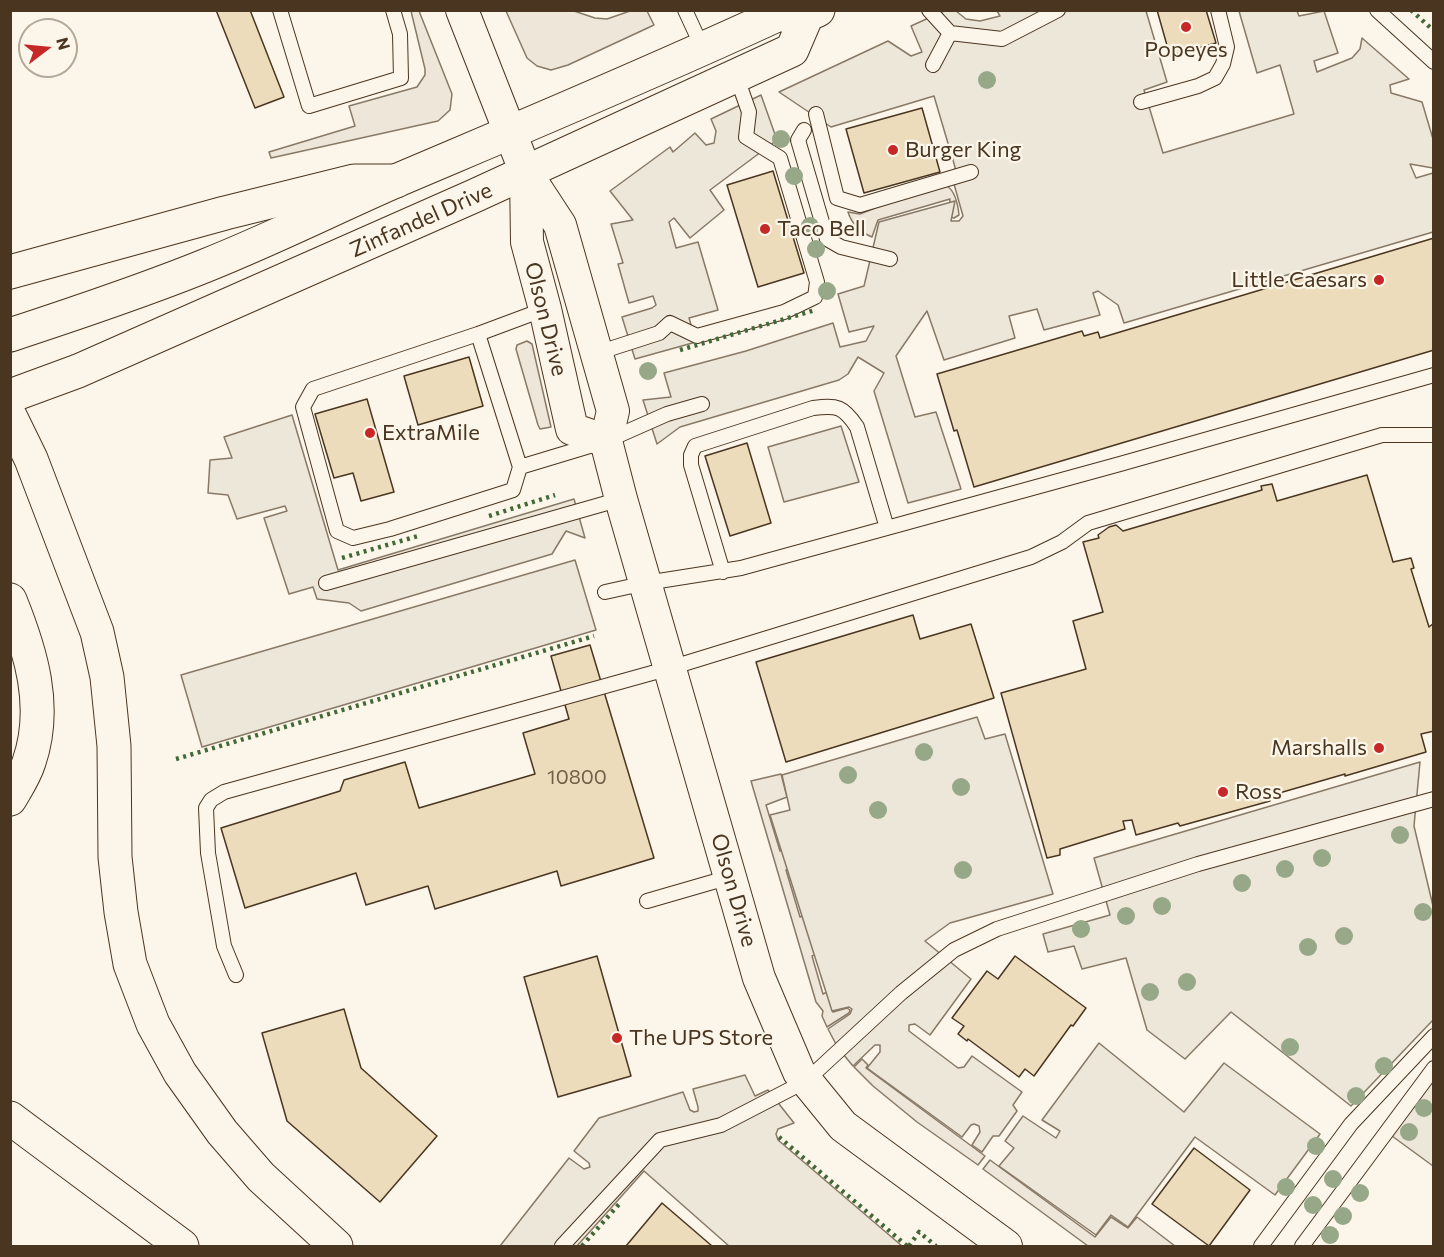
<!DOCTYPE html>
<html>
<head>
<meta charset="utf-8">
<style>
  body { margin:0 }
  #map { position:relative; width:1444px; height:1257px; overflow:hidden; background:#fbf6e9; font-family:Commissioner,sans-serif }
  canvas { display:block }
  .frame { position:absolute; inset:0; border:12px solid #4a3520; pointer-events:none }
  .north { position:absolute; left:18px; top:18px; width:60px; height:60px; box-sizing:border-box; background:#fbf6e9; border:2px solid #b4a999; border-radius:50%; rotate:74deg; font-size:16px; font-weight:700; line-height:24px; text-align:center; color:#4a3520 }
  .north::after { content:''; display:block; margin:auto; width:21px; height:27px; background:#c62828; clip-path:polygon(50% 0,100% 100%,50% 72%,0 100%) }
</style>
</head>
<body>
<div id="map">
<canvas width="1444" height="1257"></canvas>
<div class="frame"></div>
<div class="north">N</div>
</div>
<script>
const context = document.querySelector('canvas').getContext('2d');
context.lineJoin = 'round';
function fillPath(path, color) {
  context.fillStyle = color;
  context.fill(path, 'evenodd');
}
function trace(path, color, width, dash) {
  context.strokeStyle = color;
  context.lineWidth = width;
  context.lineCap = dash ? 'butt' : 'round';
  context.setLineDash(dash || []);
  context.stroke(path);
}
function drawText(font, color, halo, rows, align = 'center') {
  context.font = font + ' Commissioner,sans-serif';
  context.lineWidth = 4.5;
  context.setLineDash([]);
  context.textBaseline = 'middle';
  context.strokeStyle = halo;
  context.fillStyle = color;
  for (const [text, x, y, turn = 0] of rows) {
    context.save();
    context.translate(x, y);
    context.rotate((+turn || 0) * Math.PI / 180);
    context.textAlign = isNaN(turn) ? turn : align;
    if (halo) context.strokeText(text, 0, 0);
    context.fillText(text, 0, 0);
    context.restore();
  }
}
const green = new Path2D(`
  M 411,11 L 419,11 L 452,94 L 450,110 L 438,121 L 271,158 L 269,152 L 355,126 L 349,106 L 417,87 L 425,75 L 425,69 Z
  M 506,11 L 574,11 L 595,18 L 607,19 L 630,11 L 647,11 L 654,25 L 568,65 L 551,70 L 537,66 L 527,58 Z
  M 947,186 C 956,192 958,205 959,215 L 954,218 L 949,217 L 950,199 L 878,220 L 872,237 C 860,232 852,225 848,212 L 860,214 L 905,196 Z
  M 527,341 L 532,344 L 551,427 L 540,429 L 538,425 L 516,349 L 517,345 Z
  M 781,774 L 787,797 L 766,805 L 780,851 L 784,851 L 789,869 L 786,870 L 800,917 L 803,916 L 815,955 L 812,956 L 823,994 L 827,992 L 833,1012 L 847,1008 L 850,1010 L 849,1013 L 827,1027 L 822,1016 L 823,1011 L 816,1002 L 751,781 Z
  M 862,1059 L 868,1065 L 866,1068 L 985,1156 L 978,1165 L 917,1122 L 873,1086 L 854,1067 Z
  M 990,1160 L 1095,1237 L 1111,1217 L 1128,1228 L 1137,1217 L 1175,1246 L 1088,1246 L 983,1169 Z`);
fillPath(green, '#ede6d9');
trace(green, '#887966', 1.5);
const parking = new Path2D(`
  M 944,11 L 956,11 L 966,19 L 980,21 L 1000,16 L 997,11 L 1146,11 L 1167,82 L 1144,90 L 1163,153 L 1294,114 L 1280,65 L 1257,73 L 1239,11 L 1297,11 L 1299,16 L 1324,11 L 1338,53 L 1314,61 L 1317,72 L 1352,58 L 1360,49 L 1362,38 L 1409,79 L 1390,85 L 1391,93 L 1422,102 L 1433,139 L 1433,168 L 1410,164 L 1416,178 L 1433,173 L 1433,232 L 1124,323 L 1118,305 L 1098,291 L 1093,293 L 1100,315 L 1044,330 L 1037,309 L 1009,316 L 1015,338 L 944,360 L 927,311 L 896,356 L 915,417 L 936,412 L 961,489 L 908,503 L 874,391 L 884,373 L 858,357 L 848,374 L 839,380 L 680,427 L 657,444 L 643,400 L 671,397 L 664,373 L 746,351 L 833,323 L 840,347 L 866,341 L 874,326 L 849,332 L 838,294 L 864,286 L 879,222 L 955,201 L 951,221 L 959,221 L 963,216 L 954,184 L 955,167 L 934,96 L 831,127 L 779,92 L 888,41 L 911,56 L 922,52 L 911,26 Z
  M 761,95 L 777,140 L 710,190 L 724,210 L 690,238 L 674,218 L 669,222 L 676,248 L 698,242 L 718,310 L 689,318 L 696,342 L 635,359 L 622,317 L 652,308 L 656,305 L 653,296 L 629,303 L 618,264 L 623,263 L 611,224 L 633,220 L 610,191 L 670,147 L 673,152 L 695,133 L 706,145 L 714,143 L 716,131 L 711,119 Z
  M 292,415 L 338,570 L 574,499 L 585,538 L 566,531 L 552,554 L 361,611 L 349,603 L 317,599 L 313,587 L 289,594 L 264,518 L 287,511 L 285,506 L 237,519 L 228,495 L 208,493 L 210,460 L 232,458 L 224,437 Z
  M 841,426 L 859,482 L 784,502 L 768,447 Z
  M 575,560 L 596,630 L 202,747 L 181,675 Z
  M 977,717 L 985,739 L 1005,734 L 1053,894 L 950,923 L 925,941 L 971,979 L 930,1035 L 915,1024 L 909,1025 L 909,1031 L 958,1068 L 964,1067 L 972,1056 L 1022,1092 L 1013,1105 L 1017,1111 L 999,1136 L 993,1136 L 982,1152 L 972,1145 L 980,1132 L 979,1126 L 974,1124 L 971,1125 L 962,1137 L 867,1068 L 880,1052 L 880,1045 L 875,1045 L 853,1066 L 838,1048 L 828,1029 L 850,1014 L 852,1009 L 849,1007 L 832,1011 L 770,815 L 790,810 L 782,775 Z
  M 1420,762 L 1414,826 L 1433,906 L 1433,1020 L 1351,1106 L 1231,1012 L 1185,1059 L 1147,1030 L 1126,958 L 1082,969 L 1074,946 L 1048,952 L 1043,934 L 1110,915 L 1094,858 Z
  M 1099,1043 L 1184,1112 L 1224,1063 L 1320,1134 L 1275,1195 L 1195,1137 L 1128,1227 L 1111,1215 L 1096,1235 L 999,1166 L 1014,1148 L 1005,1141 L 1023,1116 L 1056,1138 L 1060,1131 L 1042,1120 Z
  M 745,1075 L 755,1096 L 768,1090 L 794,1123 L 778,1129 L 776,1134 L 778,1140 L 902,1246 L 729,1246 L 644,1171 L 577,1246 L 500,1246 L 569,1158 L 584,1169 L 590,1167 L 589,1163 L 574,1151 L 599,1118 L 683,1092 L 690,1110 L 694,1112 L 698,1111 L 698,1107 L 693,1089 Z
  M 1433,1079 L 1433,1166 L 1392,1136 Z`);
fillPath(parking, '#ede7d9');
trace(parking, '#887966', 1.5);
const building = new Path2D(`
  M 216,10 L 250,10 L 284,97 L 255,108 Z
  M 1157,10 L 1206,10 L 1216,43 L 1170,56 Z
  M 922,108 L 940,172 L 864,193 L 846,129 Z
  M 773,171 L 804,273 L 758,287 L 727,185 Z
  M 1434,238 L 1434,350 L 974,487 L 957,430 L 954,431 L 937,374 L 1082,331 L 1084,336 L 1098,332 L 1100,338 Z
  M 469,357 L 483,406 L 418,425 L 404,376 Z
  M 367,399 L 394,492 L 361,501 L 353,473 L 334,478 L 315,414 Z
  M 747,443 L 771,523 L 730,536 L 705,456 Z
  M 1367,475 L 1393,562 L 1411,558 L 1414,568 L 1411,569 L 1429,627 L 1434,623 L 1434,731 L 1421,734 L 1426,752 L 1345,776 L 1345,774 L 1269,796 L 1270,801 L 1180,826 L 1178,823 L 1136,835 L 1132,820 L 1123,821 L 1125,829 L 1060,849 L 1060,855 L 1047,858 L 1001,693 L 1086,669 L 1073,621 L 1103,612 L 1083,542 L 1099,538 L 1098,535 L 1109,527 L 1116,525 L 1123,531 L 1262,490 L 1261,486 L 1272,484 L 1277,501 Z
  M 913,615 L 920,639 L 971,624 L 994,698 L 786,762 L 756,662 Z
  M 590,645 L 654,858 L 561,886 L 557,871 L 435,909 L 428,886 L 366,905 L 356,873 L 245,908 L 221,828 L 340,791 L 344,780 L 405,762 L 419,808 L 535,774 L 523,733 L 569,719 L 551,656 Z
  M 597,956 L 631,1076 L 558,1097 L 524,977 Z
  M 1015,956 L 1086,1008 L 1073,1026 L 1071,1025 L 1034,1076 L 1025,1069 L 1019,1077 L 968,1039 L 967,1041 L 958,1034 L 964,1026 L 952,1018 L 987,971 L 998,979 Z
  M 344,1009 L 361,1068 L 437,1136 L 380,1202 L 287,1121 L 262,1033 Z
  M 1194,1148 L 1250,1190 L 1209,1246 L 1152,1204 Z
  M 662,1203 L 712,1246 L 626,1246 Z`);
fillPath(building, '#ecdcbc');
trace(building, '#4a3520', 1.5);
const service = new Path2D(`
  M 280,10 L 309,106 L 401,78 L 400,34 L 393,10
  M 685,10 L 703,49
  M 929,10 L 950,33 L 1002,39 L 1058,10
  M 1377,10 L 1434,62
  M 933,65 L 950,33
  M 1141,102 L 1198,86 L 1215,78 L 1223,64 L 1227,47 L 1218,10
  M 816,114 L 837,198 L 860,205 L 971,172
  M 804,130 L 798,140 L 827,239 L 841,247 L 890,259
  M 478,334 L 313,389 L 303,407 L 337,531 L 353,538 L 390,529 L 513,490 L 520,467 L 478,334 L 545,309
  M 597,353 L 659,333 L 670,323 L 697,336 L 784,312 L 815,297 L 817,282 L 780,158 L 746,137 L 749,112 L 736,75
  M 520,467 L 606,441 L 667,414 L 702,404
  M 723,572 L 691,465 L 691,455 L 695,446 L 813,408 C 837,405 843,406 857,427 L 887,528
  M 326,583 L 621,499
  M 605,592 L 646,583 L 741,568 L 1120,464 L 1434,375
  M 647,901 L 730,877
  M 236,975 L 224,946 L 208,853 L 206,808 L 211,800 L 224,792 L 670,668 L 1031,557 L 1062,542 L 1088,523 L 1382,435 L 1434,435
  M 562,1246 L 660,1140 L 721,1125 L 806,1081 L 901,993 L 954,950 L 997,929 L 1198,864 L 1434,799
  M 1261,1246 L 1351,1124 L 1434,1036
  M 1302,1246 L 1434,1068`);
const tertiary = new Path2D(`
  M 462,10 L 526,173 L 560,225 L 613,411 L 606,441 L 621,499 L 759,978 L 799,1072 L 843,1126 L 1006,1246
  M 526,173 L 527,242 L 545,309 L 572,429 L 606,441`);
const secondary = new Path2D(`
  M 10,335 C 77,313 143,291 207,265 C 272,239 334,208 398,180 C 525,126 652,73 777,15 L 807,15 L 818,10
  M 10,396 L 78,371 L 474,196 L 792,50 L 807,15`);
const motorway = new Path2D(`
  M 10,272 L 225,213 L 354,181 L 396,181
  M 10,416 L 31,459 L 97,632 L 107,677 L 114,746 L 115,857 L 121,912 L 130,964 L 153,1024 L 180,1073 L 222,1132 L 261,1177 L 336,1246
  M 10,600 C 31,652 48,707 29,762 C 25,775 17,787 10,799
  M 10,1118 L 182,1246`);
trace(service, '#4a3520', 16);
trace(tertiary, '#4a3520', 34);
trace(secondary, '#4a3520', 35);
trace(motorway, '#4a3520', 35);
trace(service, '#fbf6e9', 14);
trace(tertiary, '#fbf6e9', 32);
trace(secondary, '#fbf6e9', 33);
trace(motorway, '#fbf6e9', 33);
trace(new Path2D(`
  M 1411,10 L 1434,31
  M 680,350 L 815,310
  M 489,516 L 555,495
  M 342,558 L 418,536
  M 176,759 L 594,636
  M 779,1137 L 907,1246
  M 582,1246 L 620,1203
  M 909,1246 L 919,1232 L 936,1246`), '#436837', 4.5, [3, 4.5]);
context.fillStyle = '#96a887';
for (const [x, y] of [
  [987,80],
  [781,139],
  [794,176],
  [810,226],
  [816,249],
  [827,291],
  [648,371],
  [924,752],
  [848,775],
  [961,787],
  [878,810],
  [1400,835],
  [1322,858],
  [1285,869],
  [963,870],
  [1242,883],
  [1162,906],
  [1423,912],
  [1126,916],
  [1081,929],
  [1344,936],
  [1308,947],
  [1187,982],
  [1150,992],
  [1290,1047],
  [1384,1066],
  [1356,1096],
  [1424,1108],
  [1409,1132],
  [1316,1146],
  [1333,1179],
  [1286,1187],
  [1360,1193],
  [1313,1205],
  [1343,1216],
  [1330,1235]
]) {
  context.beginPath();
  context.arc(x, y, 9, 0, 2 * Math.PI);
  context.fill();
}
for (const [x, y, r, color] of [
  [1186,27,6,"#c62828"],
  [893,150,6,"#c62828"],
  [765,229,6,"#c62828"],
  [1379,280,6,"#c62828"],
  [370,433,6,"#c62828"],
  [1379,748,6,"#c62828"],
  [1223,792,6,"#c62828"],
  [617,1038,6,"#c62828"]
]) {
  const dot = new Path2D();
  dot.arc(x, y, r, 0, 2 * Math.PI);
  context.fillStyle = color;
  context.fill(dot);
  trace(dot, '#fbf6e9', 2);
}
drawText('20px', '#725f47', null, [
  ["10800",577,777]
]);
drawText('22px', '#4a3520', '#fbf6e9', [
  ["Popeyes",1186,50,"center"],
  ["Burger King",905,150],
  ["Taco Bell",777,229],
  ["Little Caesars",1367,280,"right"],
  ["ExtraMile",382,433],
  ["Marshalls",1367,748,"right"],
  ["Ross",1235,792],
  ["The UPS Store",629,1038]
], 'left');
drawText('22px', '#4a3520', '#fbf6e9', [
  ["Zinfandel Drive",421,220,-24],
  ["Olson Drive",546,319,76],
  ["Olson Drive",734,890,74]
]);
</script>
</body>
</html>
